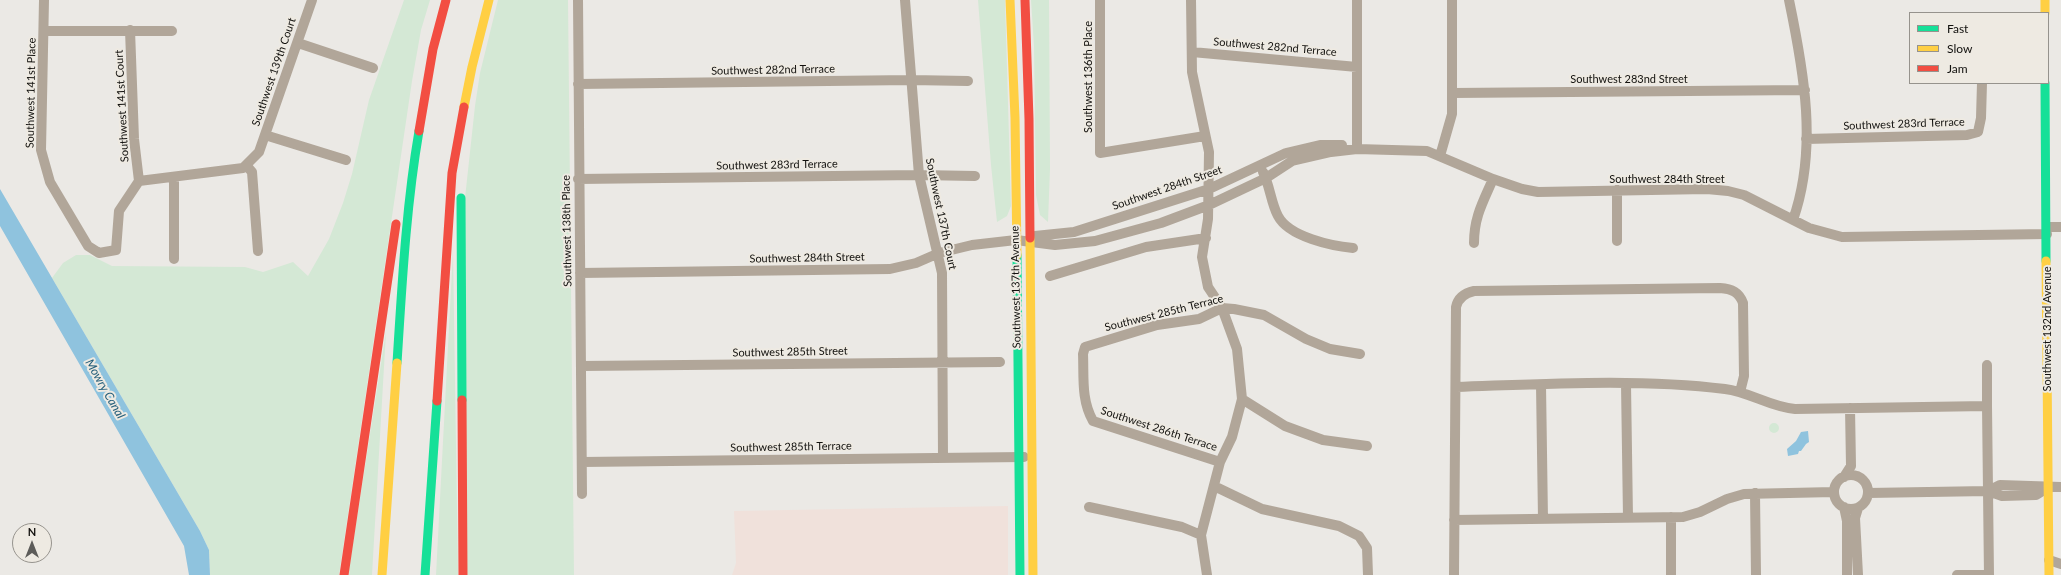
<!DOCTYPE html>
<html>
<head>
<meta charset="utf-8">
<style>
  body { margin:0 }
  #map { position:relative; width:2061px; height:575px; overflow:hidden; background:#ebe9e5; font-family:Lato,sans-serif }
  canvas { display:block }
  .legend { position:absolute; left:1909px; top:12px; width:140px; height:72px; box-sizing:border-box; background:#eeeae2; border:1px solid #96938d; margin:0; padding:5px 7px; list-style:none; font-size:12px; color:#11100d }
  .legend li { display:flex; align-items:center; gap:8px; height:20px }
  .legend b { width:20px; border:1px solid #96938d }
  .north { position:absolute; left:12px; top:523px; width:40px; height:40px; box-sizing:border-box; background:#eeeae2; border:1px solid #96938d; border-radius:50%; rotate:0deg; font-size:11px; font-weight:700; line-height:16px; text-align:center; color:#11100d }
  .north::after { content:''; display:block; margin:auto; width:14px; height:18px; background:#5d5c59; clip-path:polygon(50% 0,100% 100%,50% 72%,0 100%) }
</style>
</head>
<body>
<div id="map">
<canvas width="2061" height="575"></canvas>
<ul class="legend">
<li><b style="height:5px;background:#16e098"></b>Fast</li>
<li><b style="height:5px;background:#ffcf43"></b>Slow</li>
<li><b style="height:5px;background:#f24e42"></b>Jam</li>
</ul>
<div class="north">N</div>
</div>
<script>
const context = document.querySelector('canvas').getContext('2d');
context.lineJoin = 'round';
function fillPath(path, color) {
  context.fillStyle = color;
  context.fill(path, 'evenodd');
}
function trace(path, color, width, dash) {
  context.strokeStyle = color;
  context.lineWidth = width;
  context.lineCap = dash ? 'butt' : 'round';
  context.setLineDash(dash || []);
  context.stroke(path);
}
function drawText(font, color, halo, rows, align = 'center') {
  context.font = font + ' Lato,sans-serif';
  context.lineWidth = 4;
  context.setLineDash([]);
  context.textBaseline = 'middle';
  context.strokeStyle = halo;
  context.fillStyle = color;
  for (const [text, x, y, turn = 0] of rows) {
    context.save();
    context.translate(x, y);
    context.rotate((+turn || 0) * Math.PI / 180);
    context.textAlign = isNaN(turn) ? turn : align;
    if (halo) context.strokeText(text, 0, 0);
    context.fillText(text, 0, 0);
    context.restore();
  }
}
fillPath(new Path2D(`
  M 1008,506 L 1008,575 L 732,575 L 736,563 L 734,511 Z`), '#f0e1db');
fillPath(new Path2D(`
  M 404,0 L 430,0 L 421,30 L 412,81 L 339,575 L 210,575 L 209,550 L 200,531 L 52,278 L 63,263 L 76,255 L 90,255 L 112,266 L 245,267 L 263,272 L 293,262 L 308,276 L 329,239 L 343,203 L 352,174 L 369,100 Z
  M 498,0 L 568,0 L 574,575 L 466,575 L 465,198 L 475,106 L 480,73 Z
  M 978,0 L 1005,0 L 1011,206 L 1007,216 L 997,222 L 991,165 Z
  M 1031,0 L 1049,0 L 1050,169 L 1048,222 L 1040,215 L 1036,195 L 1034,46 Z
  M 453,251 L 458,575 L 436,575 Z
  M 386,332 L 372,575 L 348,575 Z
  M1769 428a5 5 0 1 1 10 0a5 5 0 1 1-10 0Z`), '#d4e8d5');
fillPath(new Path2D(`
  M 0,189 L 200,531 L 209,550 L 210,575 L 189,575 L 184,546 L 0,226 Z
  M 1808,431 L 1809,442 L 1806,444 L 1801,451 L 1799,451 L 1798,454 L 1788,456 L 1787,449 L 1796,441 L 1801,432 Z`), '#8fc3de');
trace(new Path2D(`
  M 44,0 L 41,150 L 50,182 L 88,246 L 99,253 L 116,250 L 119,211 L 139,181 L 243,168 L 259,152 L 312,0
  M 578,0 L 582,494
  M 905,0 L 919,175 L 942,273 L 943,458
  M 1100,0 L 1100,153 L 1205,136
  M 1191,0 L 1192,72 L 1209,152 L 1208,219 L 1202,257 L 1208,287 L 1222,308 L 1237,349 L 1242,399 L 1232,437 L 1220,462 L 1201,535 L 1207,575
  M 1789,0 C 1804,72 1818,149 1793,220
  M 130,30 L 134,139 L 139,181
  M 44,31 L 172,31
  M 298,43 L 373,68
  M 1192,52 L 1357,67
  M 578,84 L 911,80 L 968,81
  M 1453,93 L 1805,90
  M 265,135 L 346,160
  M 1806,139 L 1967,135 L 1978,132 L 1981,118 L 1982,83
  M 1357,149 L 1357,0
  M 1440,156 L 1452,114 L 1452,0
  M 246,165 L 252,172 L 258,251
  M 1263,172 C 1270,186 1271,203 1278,216 C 1289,237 1332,246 1353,248
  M 578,179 L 919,175 L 975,176
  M 2047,227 L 2061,227
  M 1030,241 L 1035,236 L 1074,232 L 1209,189 L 1286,153 L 1320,145 L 1342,145
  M 1617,241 L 1617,190
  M 1474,243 C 1474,217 1483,202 1493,179
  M 174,259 L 174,177
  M 580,273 L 890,269 L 916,263 L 939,253 L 972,245 L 1016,240 L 1055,245 L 1095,241 L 1161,223 L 1209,205 L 1266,178 L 1292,161 L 1331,152 L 1357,149 L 1427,151 L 1493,179 L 1522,189 L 1538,192 L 1707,189 L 1728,191 L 1744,195 L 1809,228 L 1842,237 L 2047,234
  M 1050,276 L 1146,247 L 1206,238
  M 581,366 L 1000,362
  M 1626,384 L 1628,518
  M 1541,385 L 1543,519
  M 1457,387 C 1544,384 1638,378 1725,389 C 1750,392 1770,407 1795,409 L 1987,406 L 1987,365
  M 1242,399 L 1285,426 L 1323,440 L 1367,446
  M 1987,406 L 1989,575
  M 582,462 L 1024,457
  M 1220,462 L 1093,421 C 1081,400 1084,377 1083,354 L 1085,347 L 1157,325 L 1199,319 L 1222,308 L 1234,309 L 1264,315 L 1306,339 L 1330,349 L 1360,354
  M1834 492a17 17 0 1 1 34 0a17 17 0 1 1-34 0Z
  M 1844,477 L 1851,466 L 1850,408
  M 1214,486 L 1262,509 L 1339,526 L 1359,536 L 1367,548 L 1368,575
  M 1988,491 L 2000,485 L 2061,487
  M 1755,493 L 1756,575
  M 1868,493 L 1988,491 L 2002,496 L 2036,495 L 2049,487
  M 1089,507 L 1182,527 L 1201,535
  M 1844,507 L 1847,521 L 1847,575
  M 1671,517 L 1671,575
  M 1454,520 L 1683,517 L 1700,512 L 1727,499 L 1744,494 L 1834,492
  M 2049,560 L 2061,564
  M 1454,575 L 1456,307 C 1458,298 1465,293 1474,291 L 1720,288 C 1732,289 1739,292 1743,303 L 1744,376 L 1740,392
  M 1858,575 L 1855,518 L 1858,508
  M 1957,575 L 1989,575`), '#b1a699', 10);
trace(new Path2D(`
  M 2045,83 L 2046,261
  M 461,198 L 462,400
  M 1017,255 L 1020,575
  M 397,363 C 402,285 406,207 419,131
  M 425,575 L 437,401`), '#16e098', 9);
trace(new Path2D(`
  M 1010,0 L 1015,118 L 1017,255
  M 2045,0 L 2045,13
  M 464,107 L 472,67 L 489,0
  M 1030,238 L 1033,575
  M 2046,261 L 2049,575
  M 382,575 L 397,363`), '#ffcf43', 9);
trace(new Path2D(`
  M 1025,0 L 1029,119 L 1030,238
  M 419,131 L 433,49 L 446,0
  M 462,400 L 463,575
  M 437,401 L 452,173 L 464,107
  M 344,575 L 396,224`), '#f24e42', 9);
drawText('11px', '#11100d', '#eeeae2', [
  ["Southwest 282nd Terrace",1275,47,5],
  ["Southwest 282nd Terrace",773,70,-1],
  ["Southwest 139th Court",274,72,-71],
  ["Southwest 136th Place",1088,77,-90],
  ["Southwest 283nd Street",1629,79],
  ["Southwest 141st Place",31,93,-89],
  ["Southwest 141st Court",122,106,-93],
  ["Southwest 283rd Terrace",1904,124,-2],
  ["Southwest 283rd Terrace",777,165,-1],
  ["Southwest 284th Street",1667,179],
  ["Southwest 284th Street",1167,188,-19],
  ["Southwest 137th Court",941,214,78],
  ["Southwest 138th Place",567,231,-91],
  ["Southwest 284th Street",807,258,-1],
  ["Southwest 137th Avenue",1016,287,-91],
  ["Southwest 285th Terrace",1164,313,-14],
  ["Southwest 132nd Avenue",2047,329,-90],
  ["Southwest 285th Street",790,352,-1],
  ["Southwest 286th Terrace",1159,429,18],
  ["Southwest 285th Terrace",791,447,-1]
]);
drawText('italic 12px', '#245e7a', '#eeeae2', [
  ["Mowry Canal",105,389,60]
]);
</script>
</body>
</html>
